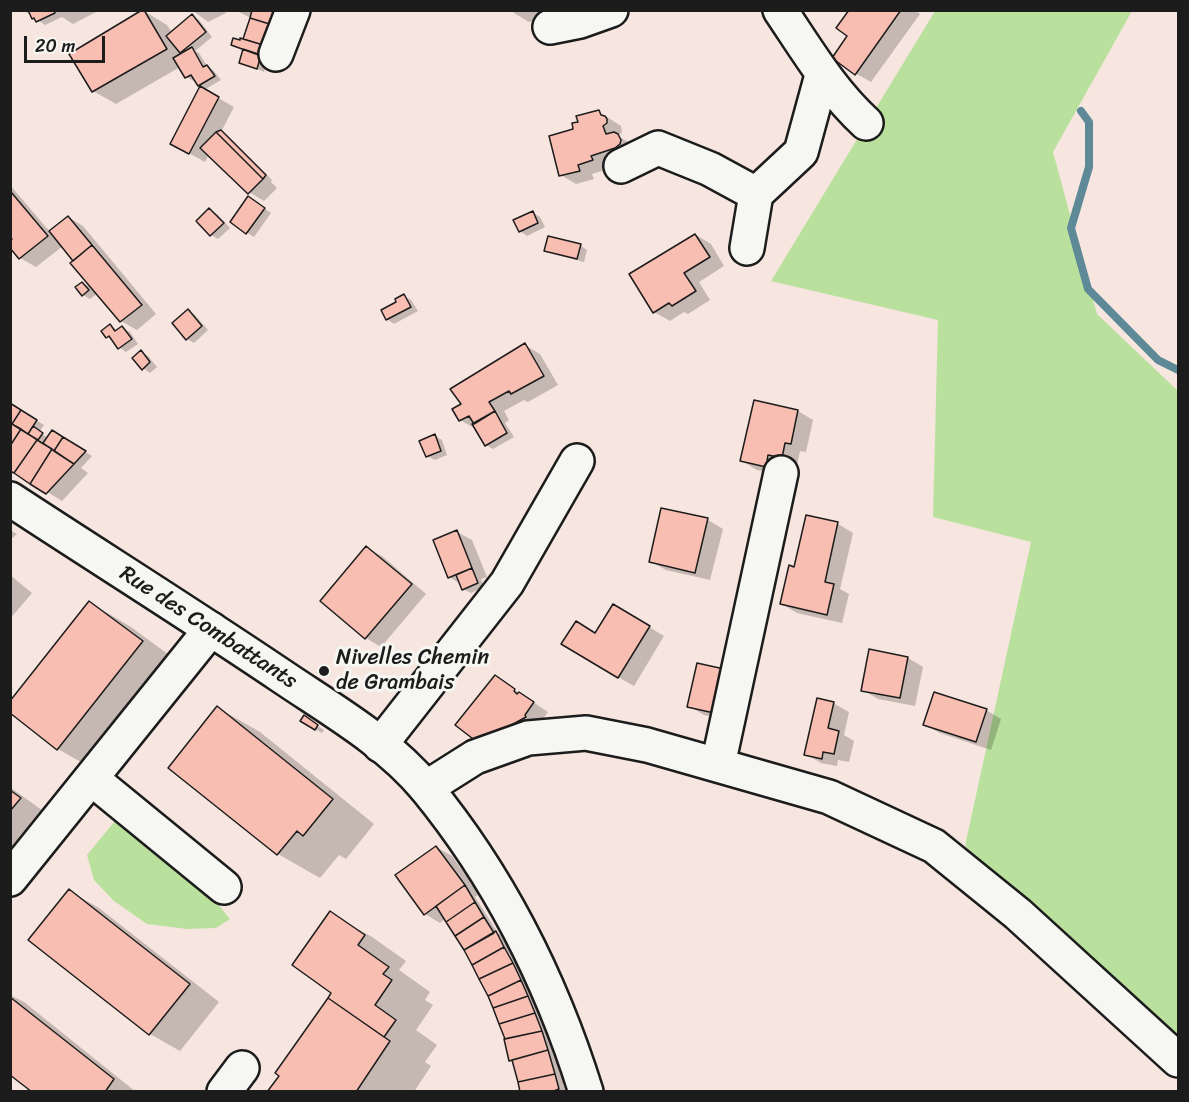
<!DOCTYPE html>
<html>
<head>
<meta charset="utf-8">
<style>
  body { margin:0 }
  #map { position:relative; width:1189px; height:1102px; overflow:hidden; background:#f7e5df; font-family:Sriracha,sans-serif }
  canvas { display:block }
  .frame { position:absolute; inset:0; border:12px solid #1c1c1c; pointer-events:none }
  .scale { position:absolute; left:24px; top:36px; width:81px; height:27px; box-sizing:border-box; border:3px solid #1c1c1c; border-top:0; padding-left:8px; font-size:18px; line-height:21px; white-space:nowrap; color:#1c1c1c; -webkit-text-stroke:4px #f6f6f2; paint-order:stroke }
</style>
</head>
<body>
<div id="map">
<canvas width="1189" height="1102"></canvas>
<div class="frame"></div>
<div class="scale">20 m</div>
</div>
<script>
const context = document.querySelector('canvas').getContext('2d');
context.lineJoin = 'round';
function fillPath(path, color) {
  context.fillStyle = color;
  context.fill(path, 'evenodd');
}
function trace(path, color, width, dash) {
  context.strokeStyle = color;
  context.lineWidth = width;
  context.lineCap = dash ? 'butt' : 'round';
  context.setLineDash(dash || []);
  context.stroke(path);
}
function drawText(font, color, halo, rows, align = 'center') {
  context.font = font + ' Sriracha,sans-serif';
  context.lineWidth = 6;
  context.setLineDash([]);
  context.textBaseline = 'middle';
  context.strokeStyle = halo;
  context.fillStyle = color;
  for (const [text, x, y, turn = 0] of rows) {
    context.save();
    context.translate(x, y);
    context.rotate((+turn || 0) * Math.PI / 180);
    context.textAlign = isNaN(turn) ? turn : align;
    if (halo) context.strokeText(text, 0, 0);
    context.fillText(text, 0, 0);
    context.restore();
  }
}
fillPath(new Path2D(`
  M 935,11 L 1132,11 L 1053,152 L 1097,314 L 1178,391 L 1178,1059 L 965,846 L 1031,542 L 933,517 L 938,320 L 771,281 Z
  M 115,821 L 218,904 L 230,919 L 216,928 L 187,929 L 147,924 L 114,901 L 94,880 L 87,855 Z`), '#b9e19d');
fillPath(new Path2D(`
  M 23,10 L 100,10 L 73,24 L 62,17 L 45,25 Z
  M 192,10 L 225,10 L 226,13 L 208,22 Z
  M 235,10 L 253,12 L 268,58 L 264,72 L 241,62 L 245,50 L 232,44 L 253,44 L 251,18 Z
  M 513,10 L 560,10 L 561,13 L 529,22 L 514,13 Z
  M 851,10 L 915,10 L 920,14 L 871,82 L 855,73 L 849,36 Z
  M 144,11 L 167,25 L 172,33 L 192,16 L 199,20 L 212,37 L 195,51 L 199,53 L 207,66 L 214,71 L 221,80 L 204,90 L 234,107 L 221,132 L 228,136 L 272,180 L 271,182 L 277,188 L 264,201 L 249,192 L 209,154 L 205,162 L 172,144 L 201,86 L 196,80 L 194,81 L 186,77 L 180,67 L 116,104 L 93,91 Z
  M 599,112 L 621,126 L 622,132 L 618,136 L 630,143 L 608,169 L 592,174 L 594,179 L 576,184 L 561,175 L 575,130 L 580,123 Z
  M 10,185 L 50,232 L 68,217 L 83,226 L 156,314 L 137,330 L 121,321 L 98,293 L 90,299 L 83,295 L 83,283 L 95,290 L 63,246 L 36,267 L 20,258 L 10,246 L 14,239 L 10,234 Z
  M 255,202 L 271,213 L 254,237 L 246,232 Z
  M 210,210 L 217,214 L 230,228 L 218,239 L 211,235 L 198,221 Z
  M 533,213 L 540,217 L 545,227 L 527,236 L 520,231 Z
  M 696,235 L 711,244 L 724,266 L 699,282 L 710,300 L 688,314 L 684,312 L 670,321 L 654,312 Z
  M 580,245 L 587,250 L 584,262 L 553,254 L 546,250 Z
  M 404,296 L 411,300 L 418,311 L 394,324 L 387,319 Z
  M 188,311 L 195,315 L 208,330 L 194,343 L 187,339 Z
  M 110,326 L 118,331 L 122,328 L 130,332 L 138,344 L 126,352 L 119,347 L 114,341 L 107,337 Z
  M 525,345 L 540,354 L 558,385 L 528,402 L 524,400 L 504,411 L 509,420 L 505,423 L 514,437 L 493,449 L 486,445 L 476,429 L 460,420 L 454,409 L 463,404 Z
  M 141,352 L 148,356 L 157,367 L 150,373 L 143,368 Z
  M 10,404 L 44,425 L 39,432 L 48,438 L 52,432 L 92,456 L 81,468 L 88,473 L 62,501 L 10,469 Z
  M 798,411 L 813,420 L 806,452 L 800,451 L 797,465 L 784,462 L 781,475 L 757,470 L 742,461 Z
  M 434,435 L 442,440 L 447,455 L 435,460 L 427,456 Z
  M 662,510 L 708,520 L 723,529 L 710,580 L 666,570 L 650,561 Z
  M 807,517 L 838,524 L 853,533 L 840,589 L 849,594 L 842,623 L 797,613 L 782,604 L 795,568 Z
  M 10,530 L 17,534 L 10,540 Z
  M 457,532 L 472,540 L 487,577 L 481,579 L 484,587 L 471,593 L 463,589 L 461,584 L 449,577 Z
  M 366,548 L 382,556 L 426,594 L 381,647 L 366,638 L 322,601 Z
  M 10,575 L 32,593 L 10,619 Z
  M 89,602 L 131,627 L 184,666 L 100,773 L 58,749 L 10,711 Z
  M 614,606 L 664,636 L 634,686 L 618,677 L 596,635 Z
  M 908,658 L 923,667 L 915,706 L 878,699 L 863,690 Z
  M 698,665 L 739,723 L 704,715 L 689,706 Z
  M 495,677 L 548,712 L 539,724 L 507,742 Z
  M 833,703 L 849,712 L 844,735 L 854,741 L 849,762 L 838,760 L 837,766 L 821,763 L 806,754 Z
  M 218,708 L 260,732 L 374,824 L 346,859 L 339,855 L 320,878 L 278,854 L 170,767 Z
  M 986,710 L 1001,719 L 991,750 L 940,733 L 925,725 Z
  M 312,722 L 324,730 L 322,733 L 315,729 Z
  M 10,787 L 50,816 L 10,866 Z
  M 436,847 L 452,856 L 479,894 L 475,897 L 498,933 L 504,937 L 535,1003 L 549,1037 L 557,1041 L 569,1082 L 563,1084 L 566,1092 L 522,1092 L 514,1062 L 510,1060 L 506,1040 L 489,995 L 473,964 L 445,919 L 440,923 L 425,914 Z
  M 69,891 L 99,908 L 219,1002 L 180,1051 L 150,1034 L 30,940 Z
  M 330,913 L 372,937 L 406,961 L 399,970 L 430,992 L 425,1000 L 433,1005 L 416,1030 L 437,1045 L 425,1062 L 431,1066 L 414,1092 L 269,1092 L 334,992 Z
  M 10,995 L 24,1002 L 136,1092 L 34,1092 L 10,1073 Z`), '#0003');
trace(new Path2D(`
  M 1081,111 L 1089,122 L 1089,167 L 1071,228 L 1088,289 L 1158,360 L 1178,370`), '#5e8a98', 8);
const building = new Path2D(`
  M 28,10 L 54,10 L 55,13 L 36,22 L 34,18 L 32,19 Z
  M 142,10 L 144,10 L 167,49 L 92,92 L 69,54 Z
  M 252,10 L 281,10 L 276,26 L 250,18 Z
  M 849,10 L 901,10 L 855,75 L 832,58 L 847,36 L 836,28 Z
  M 192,14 L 206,32 L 180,53 L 166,36 Z
  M 250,18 L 276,26 L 270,47 L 243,39 Z
  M 233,38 L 240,40 L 240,38 L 270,47 L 267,58 L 231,45 Z
  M 192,47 L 203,67 L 207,65 L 215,76 L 198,86 L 191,75 L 185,78 L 173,58 Z
  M 243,49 L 261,55 L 257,69 L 239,63 Z
  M 200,86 L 219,97 L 189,154 L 170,144 Z
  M 599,110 L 601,115 L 605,116 L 607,119 L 607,123 L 603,126 L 606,134 L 614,132 L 618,134 L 621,140 L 620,144 L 615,148 L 591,156 L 593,160 L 578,165 L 580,171 L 559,176 L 549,136 L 573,129 L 572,123 L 578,122 L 576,116 Z
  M 221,130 L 266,175 L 263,179 L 216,132 Z
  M 216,132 L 263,179 L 248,194 L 200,148 Z
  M 11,192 L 48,236 L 19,259 L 10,248 L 10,240 L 12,239 L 10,237 Z
  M 248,196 L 265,208 L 246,234 L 230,222 Z
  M 209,208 L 224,223 L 210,236 L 196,221 Z
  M 533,211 L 538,223 L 519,232 L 513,220 Z
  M 68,216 L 92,245 L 73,261 L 49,231 Z
  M 695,234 L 710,257 L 684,273 L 696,291 L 672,306 L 669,303 L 653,313 L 629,274 Z
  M 548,236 L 581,244 L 577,259 L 544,251 Z
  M 92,245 L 142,305 L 120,322 L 70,263 Z
  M 82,282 L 89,290 L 82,296 L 75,287 Z
  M 404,294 L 411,307 L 386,320 L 381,310 L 396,302 L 395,299 Z
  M 188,309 L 202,326 L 186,340 L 172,323 Z
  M 110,324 L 115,331 L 122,326 L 132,339 L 118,349 L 109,336 L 106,338 L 101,331 Z
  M 525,343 L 544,376 L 511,394 L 509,391 L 489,402 L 495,411 L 474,424 L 469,416 L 459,421 L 452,409 L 461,404 L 450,389 Z
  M 141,350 L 150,362 L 142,370 L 132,358 Z
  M 754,400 L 798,410 L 791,444 L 785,443 L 782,458 L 768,455 L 766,467 L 740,461 Z
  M 10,403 L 21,410 L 12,424 L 10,423 Z
  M 21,410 L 37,420 L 28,434 L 12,424 Z
  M 495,411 L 507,433 L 485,446 L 472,424 Z
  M 10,423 L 21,429 L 10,446 Z
  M 33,426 L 43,433 L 38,440 L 28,434 Z
  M 21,429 L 37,440 L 14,473 L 10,471 L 10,446 Z
  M 52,430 L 63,437 L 54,451 L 43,443 Z
  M 435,434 L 441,451 L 426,457 L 419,441 Z
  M 63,437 L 86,451 L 74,464 L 54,451 Z
  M 37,440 L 52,449 L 30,484 L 14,473 Z
  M 52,449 L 74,464 L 46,494 L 30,484 Z
  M 661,508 L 708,518 L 695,573 L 649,562 Z
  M 806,515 L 838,522 L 825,582 L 834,584 L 827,615 L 780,604 L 789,565 L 794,567 Z
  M 457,530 L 472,568 L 448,578 L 433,540 Z
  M 366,546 L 412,584 L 365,639 L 320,601 Z
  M 472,568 L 478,583 L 462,590 L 456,575 Z
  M 89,601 L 143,641 L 57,750 L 10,713 L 10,701 Z
  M 613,604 L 650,626 L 618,678 L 561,644 L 576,621 L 595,633 Z
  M 869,649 L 908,657 L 900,698 L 861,691 Z
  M 697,663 L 733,671 L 723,715 L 687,707 Z
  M 495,675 L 515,689 L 514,691 L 517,694 L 519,692 L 534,702 L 525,715 L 526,717 L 506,728 L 507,731 L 477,742 L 455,725 Z
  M 934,692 L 987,709 L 976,742 L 923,725 Z
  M 817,698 L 834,702 L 828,728 L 839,731 L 834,754 L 823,752 L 822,759 L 804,755 Z
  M 217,706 L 333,799 L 303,836 L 297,831 L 277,855 L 168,768 Z
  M 304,715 L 318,725 L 315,730 L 300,721 Z
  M 10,790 L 21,798 L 10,811 Z
  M 436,846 L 465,885 L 424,915 L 395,875 Z
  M 465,885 L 475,902 L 446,922 L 436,906 Z
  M 69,889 L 190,984 L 149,1035 L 28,940 Z
  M 475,902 L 484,917 L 455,936 L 446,922 Z
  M 330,911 L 365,935 L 358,945 L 389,967 L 383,974 L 392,980 L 375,1005 L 396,1020 L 384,1037 L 328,998 L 331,993 L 292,965 Z
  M 484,917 L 494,933 L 464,950 L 455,936 Z
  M 496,931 L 504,947 L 472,965 L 464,950 Z
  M 504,947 L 513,963 L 479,979 L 472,965 Z
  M 513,963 L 521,980 L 488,996 L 479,979 Z
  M 521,980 L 528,996 L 493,1008 L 488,996 Z
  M 528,996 L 535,1013 L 499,1024 L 493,1008 Z
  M 10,997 L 114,1079 L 105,1092 L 32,1092 L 10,1075 Z
  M 328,998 L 390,1041 L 356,1092 L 267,1092 L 279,1076 L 275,1073 Z
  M 535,1013 L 542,1031 L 505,1039 L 499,1024 Z
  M 542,1031 L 548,1050 L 509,1061 L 504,1039 Z
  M 548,1050 L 555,1074 L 518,1082 L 512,1060 Z
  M 555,1074 L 559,1089 L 551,1092 L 520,1092 L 518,1082 Z`);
fillPath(building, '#f9beb2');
trace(building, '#1c1c1c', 1.5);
const minor = new Path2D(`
  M 780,10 C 807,50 831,91 866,123
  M 550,27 L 580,21 L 611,10
  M 276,54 L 293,10
  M 621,166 L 658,148 L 710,169 L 756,194 L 801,152 L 822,75
  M 747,248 L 756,194
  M 380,745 L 507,583 L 577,461
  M 718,765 L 781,473
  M 92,779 L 224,887
  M 426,788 L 475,757 L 528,738 L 586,733 L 647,745 L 829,797 L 934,846 L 1018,914 L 1178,1060
  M 10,879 L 211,629
  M 224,1092 L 242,1068`);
const major = new Path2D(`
  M 10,499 C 100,558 191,615 280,675 C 330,709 387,741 426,788 C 499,877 552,983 586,1092`);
trace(minor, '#1c1c1c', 38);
trace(major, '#1c1c1c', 38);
trace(minor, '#f6f6f2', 33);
trace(major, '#f6f6f2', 33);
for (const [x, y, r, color] of [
  [324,671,6,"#1c1c1c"]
]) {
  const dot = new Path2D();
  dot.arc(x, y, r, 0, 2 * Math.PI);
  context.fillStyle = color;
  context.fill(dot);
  trace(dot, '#f6f6f2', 2);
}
drawText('22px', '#1c1c1c', '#f6f6f2', [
  ["Rue des Combattants",208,628,33]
]);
drawText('22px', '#1c1c1c', '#f6f6f2', [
  ["Nivelles Chemin",336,658],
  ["de Grambais",336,683]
], 'left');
</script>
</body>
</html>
